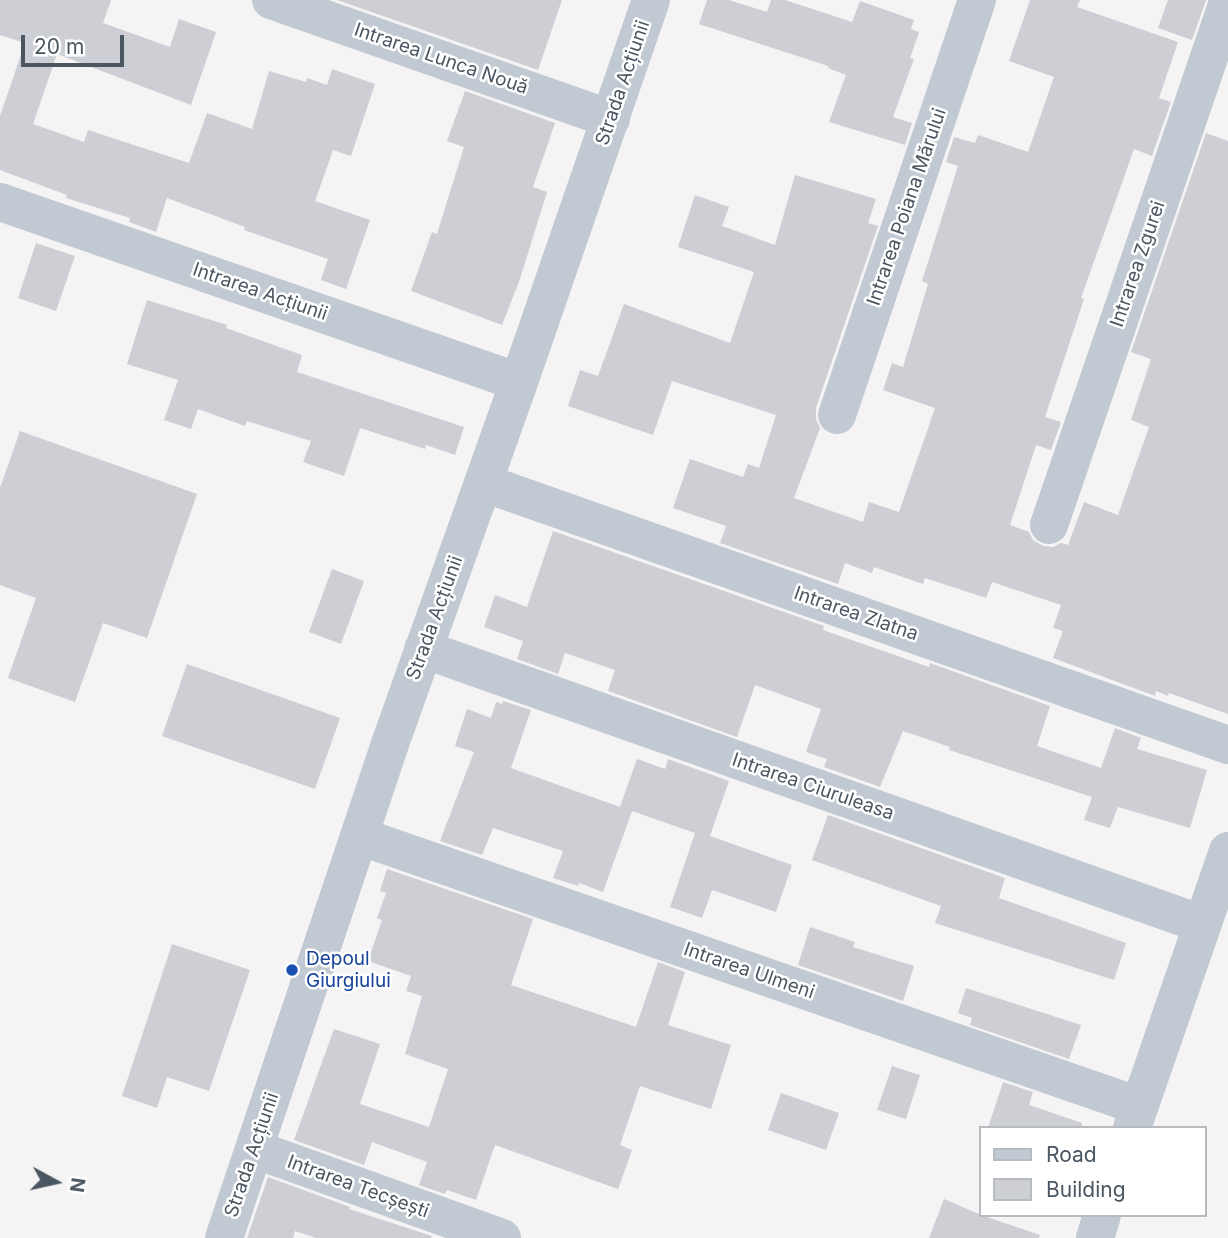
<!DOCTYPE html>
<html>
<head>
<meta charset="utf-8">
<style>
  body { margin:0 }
  #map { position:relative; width:1228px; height:1238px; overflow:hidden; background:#f5f3f3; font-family:Inter,sans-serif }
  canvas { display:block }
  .legend { position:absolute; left:979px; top:1126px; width:228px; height:91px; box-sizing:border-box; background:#fff; border:2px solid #b7bbc0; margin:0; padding:9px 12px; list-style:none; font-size:21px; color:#4a5661 }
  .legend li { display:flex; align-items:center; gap:14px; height:35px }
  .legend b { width:35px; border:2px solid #b7bbc0 }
  .north { position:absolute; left:21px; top:1147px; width:70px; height:70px; -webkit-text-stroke:5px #fff; paint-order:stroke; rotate:98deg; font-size:19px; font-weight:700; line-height:28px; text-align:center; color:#4a5661 }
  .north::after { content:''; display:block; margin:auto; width:24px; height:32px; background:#4a5661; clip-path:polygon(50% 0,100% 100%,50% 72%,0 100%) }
  .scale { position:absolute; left:21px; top:35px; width:103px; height:32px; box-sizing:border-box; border:4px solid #4a5661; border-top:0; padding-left:9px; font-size:21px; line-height:24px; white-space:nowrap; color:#4a5661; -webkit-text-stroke:5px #fff; paint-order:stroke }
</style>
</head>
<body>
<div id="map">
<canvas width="1228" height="1238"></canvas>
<ul class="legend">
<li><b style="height:9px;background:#c1cad2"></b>Road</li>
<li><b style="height:19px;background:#cdcfd5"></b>Building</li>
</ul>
<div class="north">N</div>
<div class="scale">20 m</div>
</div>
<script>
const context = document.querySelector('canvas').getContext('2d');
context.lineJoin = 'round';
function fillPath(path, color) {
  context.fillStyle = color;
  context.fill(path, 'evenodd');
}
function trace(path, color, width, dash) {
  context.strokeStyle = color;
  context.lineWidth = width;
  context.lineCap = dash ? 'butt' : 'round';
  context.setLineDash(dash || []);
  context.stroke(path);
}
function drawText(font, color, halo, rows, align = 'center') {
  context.font = font + ' Inter,sans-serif';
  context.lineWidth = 5;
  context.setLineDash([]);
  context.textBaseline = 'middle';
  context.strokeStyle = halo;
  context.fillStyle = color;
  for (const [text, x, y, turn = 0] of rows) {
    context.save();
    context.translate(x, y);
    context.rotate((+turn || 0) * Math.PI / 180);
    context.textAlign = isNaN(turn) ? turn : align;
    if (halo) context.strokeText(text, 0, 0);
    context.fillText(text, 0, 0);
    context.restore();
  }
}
fillPath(new Path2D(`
  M 0,0 L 111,0 L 103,23 L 170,47 L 179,19 L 216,32 L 191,105 L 57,54 L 33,124 L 84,142 L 88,130 L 189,163 L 207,113 L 252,129 L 269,71 L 306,82 L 307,78 L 327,85 L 332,69 L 375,84 L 351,156 L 333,150 L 315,201 L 370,220 L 346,289 L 321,280 L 328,259 L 244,230 L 245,227 L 167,198 L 156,232 L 129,222 L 130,218 L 66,198 L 67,195 L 0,170 L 0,116 L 25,43 L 0,35 Z
  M 337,0 L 562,0 L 538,70 Z
  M 707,0 L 729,0 L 767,12 L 771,0 L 785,0 L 852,22 L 860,1 L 914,20 L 911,29 L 919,32 L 910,58 L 914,59 L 893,117 L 912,123 L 905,145 L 829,122 L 846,75 L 828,68 L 828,66 L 699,24 Z
  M 1030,0 L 1080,0 L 1077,7 L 1178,42 L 1159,98 L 1171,102 L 1152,156 L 1134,149 L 1081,298 L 1084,299 L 1045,417 L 1061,422 L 1051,450 L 1036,445 L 1010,525 L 1029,532 L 1033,540 L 1043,546 L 1053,547 L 1061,543 L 1068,545 L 1084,502 L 1118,515 L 1149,427 L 1131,420 L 1151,359 L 1131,352 L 1206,133 L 1228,141 L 1228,714 L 1169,693 L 1168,696 L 1156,691 L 1155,696 L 1053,658 L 1063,631 L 1053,628 L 1061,605 L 992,582 L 986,598 L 925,578 L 923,584 L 874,567 L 872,573 L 845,563 L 838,584 L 720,543 L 726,526 L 673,508 L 690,459 L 743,477 L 748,464 L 759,468 L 776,415 L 672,381 L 653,435 L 568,406 L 580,370 L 598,376 L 624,304 L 730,343 L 754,272 L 678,247 L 695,195 L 729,207 L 722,226 L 775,245 L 795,175 L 876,199 L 868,223 L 878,226 L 816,408 L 816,419 L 820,428 L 794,498 L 863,522 L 869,502 L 899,512 L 935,408 L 883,390 L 892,363 L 903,367 L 928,284 L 922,281 L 958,166 L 946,162 L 954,137 L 975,143 L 978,135 L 1028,152 L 1054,77 L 1009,61 Z
  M 1168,0 L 1206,0 L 1192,40 L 1158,28 Z
  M 465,91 L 555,123 L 533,187 L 547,192 L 520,279 L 502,325 L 411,291 L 432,232 L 437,234 L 464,147 L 447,141 Z
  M 36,243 L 75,256 L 56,311 L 18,298 Z
  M 147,300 L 227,325 L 226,328 L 302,355 L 297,372 L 464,427 L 455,455 L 426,445 L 425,449 L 360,428 L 344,476 L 303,462 L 311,441 L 247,421 L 245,426 L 198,409 L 191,429 L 164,420 L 178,380 L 127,364 Z
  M 20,431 L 197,494 L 147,638 L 103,623 L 75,702 L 8,678 L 36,598 L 0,585 L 0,488 Z
  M 553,531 L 824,626 L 823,630 L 929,667 L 930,663 L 1050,706 L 1037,746 L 1101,768 L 1115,728 L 1141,738 L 1137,749 L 1207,770 L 1190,828 L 1118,807 L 1110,828 L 1084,820 L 1092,797 L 949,750 L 950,747 L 903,731 L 880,787 L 824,767 L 827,759 L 806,752 L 821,709 L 755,685 L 737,737 L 608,691 L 615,670 L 565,653 L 558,674 L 517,659 L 523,641 L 484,627 L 495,595 L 527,607 Z
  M 332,569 L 364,581 L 341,644 L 309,632 Z
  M 187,664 L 340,718 L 315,789 L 162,736 Z
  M 503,701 L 531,710 L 511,768 L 620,807 L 637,759 L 665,769 L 668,759 L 729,781 L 710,836 L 792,865 L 776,912 L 712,890 L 702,918 L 670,907 L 695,833 L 632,811 L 603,892 L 579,883 L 578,886 L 553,878 L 563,851 L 493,828 L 482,855 L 440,841 L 474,752 L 455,746 L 467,709 L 491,718 L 496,702 L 502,704 Z
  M 828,815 L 1005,878 L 999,898 L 1126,943 L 1114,980 L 935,923 L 941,906 L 812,860 Z
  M 387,869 L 533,919 L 511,985 L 636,1027 L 658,962 L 685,972 L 668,1025 L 731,1045 L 711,1109 L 640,1086 L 620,1145 L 632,1150 L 618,1189 L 495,1145 L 476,1200 L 447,1190 L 445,1194 L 419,1185 L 427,1162 L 372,1142 L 364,1165 L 294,1140 L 334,1029 L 380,1044 L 360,1104 L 429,1127 L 448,1069 L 405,1054 L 422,996 L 406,991 L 411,976 L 368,961 L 382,920 L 377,918 L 386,893 L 380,891 Z
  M 810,927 L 855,942 L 853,947 L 914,966 L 903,1001 L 798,965 Z
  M 172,944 L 250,970 L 209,1091 L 167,1077 L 157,1108 L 122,1096 Z
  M 966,988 L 1081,1025 L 1069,1059 L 970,1025 L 972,1018 L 958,1013 Z
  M 892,1066 L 920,1075 L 906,1119 L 877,1110 Z
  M 1003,1082 L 1033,1092 L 1029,1105 L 1082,1123 L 1082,1128 L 988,1128 Z
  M 781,1093 L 839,1113 L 826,1150 L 768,1130 Z
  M 268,1177 L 350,1207 L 349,1209 L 432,1236 L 431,1238 L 316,1238 L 295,1231 L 293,1238 L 247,1238 Z
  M 944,1199 L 981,1215 L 1040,1235 L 1039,1238 L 929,1238 Z`), '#cdcfd5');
trace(new Path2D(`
  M 271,0 L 611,119
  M 0,202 L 519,382
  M 837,415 L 977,0
  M 484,483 L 1228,745
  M 1049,525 L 1228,2
  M 423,649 L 1202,924
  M 359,836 L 1139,1106
  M 1132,1128 L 1228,851
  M 254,1149 L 502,1238
  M 224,1238 L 391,741 L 519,382 L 651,0
  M 1095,1238 L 1102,1215`), '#c1cad2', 38);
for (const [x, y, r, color] of [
  [292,970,7,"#1a4fb4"]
]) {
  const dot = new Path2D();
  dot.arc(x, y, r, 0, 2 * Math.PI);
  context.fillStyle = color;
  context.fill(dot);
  trace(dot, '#fff', 2.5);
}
drawText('19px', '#4a5661', '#fff', [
  ["Intrarea Lunca Nouă",441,59,19],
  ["Strada Acțiunii",623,83,-71],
  ["Intrarea Poiana Mărului",907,207,-71],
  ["Intrarea Zgurei",1138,264,-71],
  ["Intrarea Acțiunii",260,292,19],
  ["Intrarea Zlatna",856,614,19],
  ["Strada Acțiunii",435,618,-70],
  ["Intrarea Ciuruleasa",813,787,19],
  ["Intrarea Ulmeni",749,971,19],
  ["Strada Acțiunii",252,1155,-71],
  ["Intrarea Tecșești",358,1187,20]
]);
drawText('19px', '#164399', '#fff', [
  ["Depoul",306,959],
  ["Giurgiului",306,981]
], 'left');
</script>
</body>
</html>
